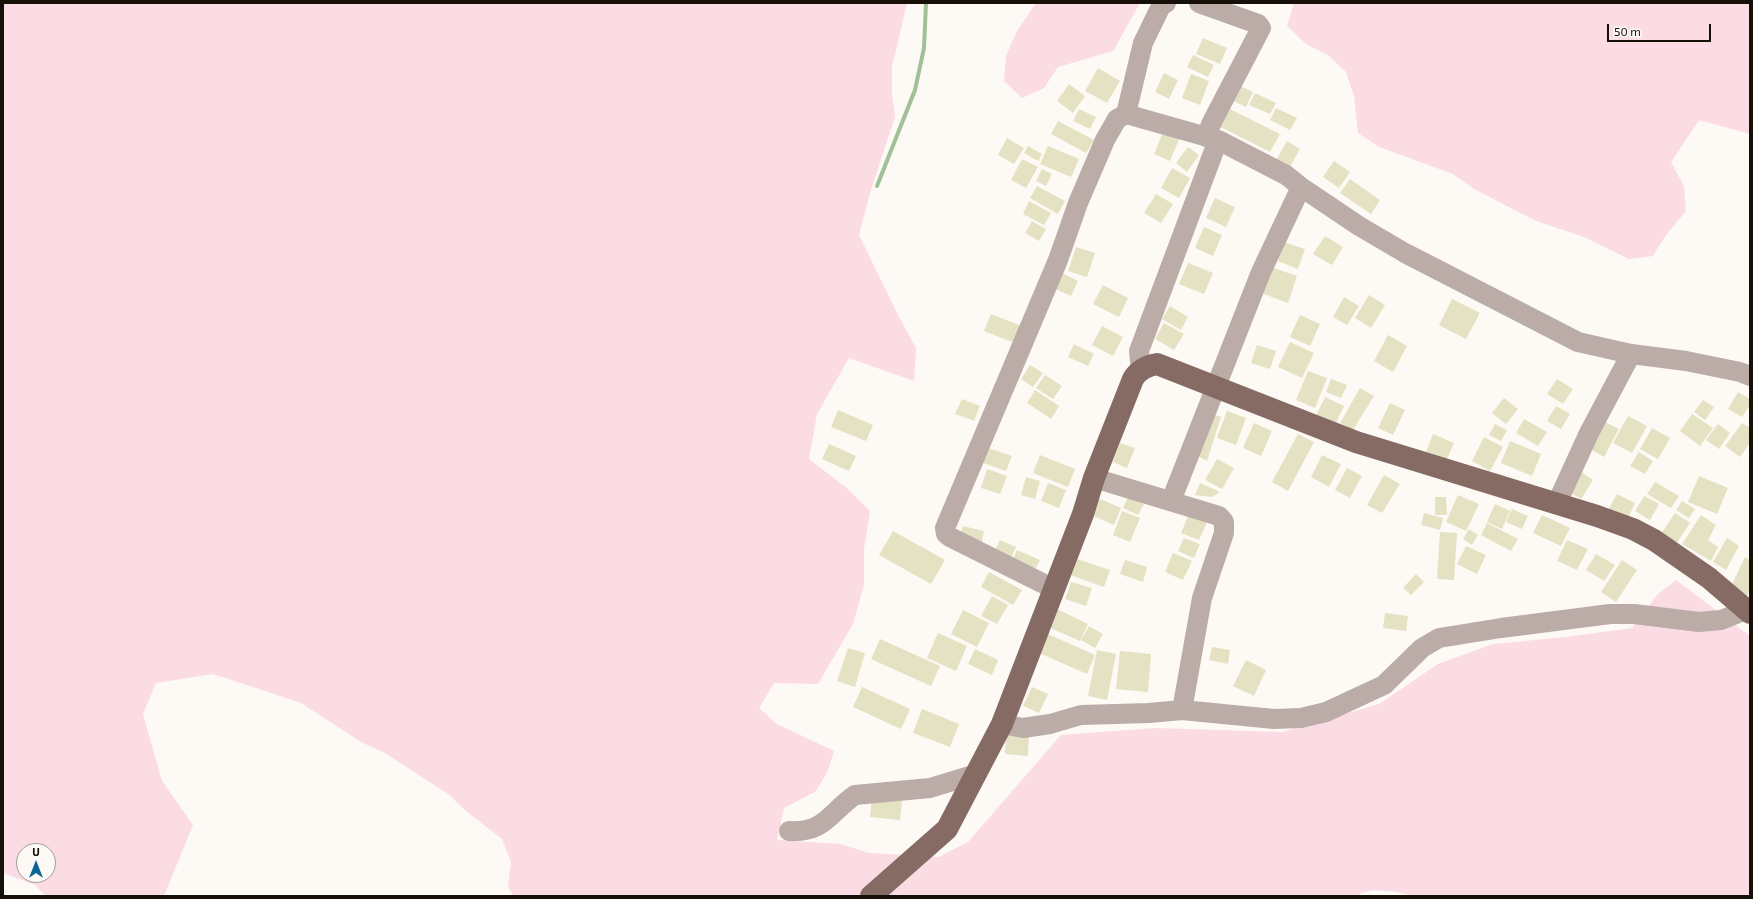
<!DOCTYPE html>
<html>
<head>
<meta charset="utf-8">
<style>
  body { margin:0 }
  #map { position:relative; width:1753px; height:899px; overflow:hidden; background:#fdf9f4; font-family:"Exo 2",sans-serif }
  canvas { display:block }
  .frame { position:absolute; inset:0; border:4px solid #171008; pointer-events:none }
  .north { position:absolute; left:16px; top:843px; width:40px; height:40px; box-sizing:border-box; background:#fdf9f4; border:1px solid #a19c96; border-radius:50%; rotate:0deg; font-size:11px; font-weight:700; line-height:16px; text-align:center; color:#171008 }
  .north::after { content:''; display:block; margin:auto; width:14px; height:18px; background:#076696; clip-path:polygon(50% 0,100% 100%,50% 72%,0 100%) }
  .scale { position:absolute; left:1607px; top:24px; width:104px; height:18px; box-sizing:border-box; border:2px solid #171008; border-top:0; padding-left:5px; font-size:12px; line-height:14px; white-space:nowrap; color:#171008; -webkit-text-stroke:3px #fdf9f4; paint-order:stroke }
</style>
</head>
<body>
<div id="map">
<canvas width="1753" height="899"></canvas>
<div class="frame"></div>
<div class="north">U</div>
<div class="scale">50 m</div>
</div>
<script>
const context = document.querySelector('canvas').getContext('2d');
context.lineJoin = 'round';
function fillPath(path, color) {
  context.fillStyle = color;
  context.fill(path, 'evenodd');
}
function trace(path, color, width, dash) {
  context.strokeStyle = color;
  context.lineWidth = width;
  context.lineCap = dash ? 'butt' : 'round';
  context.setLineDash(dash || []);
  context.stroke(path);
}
fillPath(new Path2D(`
  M 3,3 L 907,3 L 892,67 L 892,93 L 895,117 L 870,193 L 859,235 L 897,313 L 916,348 L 914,381 L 849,358 L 817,414 L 809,459 L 848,489 L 870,511 L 864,549 L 864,585 L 853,624 L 818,684 L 774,683 L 759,708 L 777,724 L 834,751 L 827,773 L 815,792 L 784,808 L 777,840 L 841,844 L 869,853 L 939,857 L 968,842 L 1061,735 L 1156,728 L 1282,732 L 1379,704 L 1438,664 L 1493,644 L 1566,637 L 1632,628 L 1658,594 L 1676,580 L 1750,636 L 1750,896 L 1412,896 C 1399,892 1368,886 1357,896 L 513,896 L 508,887 L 511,862 L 502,839 L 466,811 L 448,794 L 385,753 L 361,742 L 301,703 L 213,674 L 156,683 L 143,714 L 162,781 L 193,825 L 164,896 L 45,896 L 35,885 L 3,873 ZM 24,851 L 48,851 L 48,875 L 24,875 Z
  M 1036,3 L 1140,3 L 1113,51 L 1058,67 L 1044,88 L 1022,98 L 1004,81 L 1006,56 L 1017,31 Z
  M 1294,3 L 1750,3 L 1750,134 L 1699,120 L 1671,162 L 1684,186 L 1686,211 L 1666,235 L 1653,256 L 1629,259 L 1584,237 L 1536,221 L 1474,189 L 1453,174 L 1379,147 L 1358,133 L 1354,96 L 1346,72 L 1328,55 L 1306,44 L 1287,26 Z`), '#fbdce4');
trace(new Path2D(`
  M 877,186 L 915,90 L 924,48 L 926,3`), '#a3bf98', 4);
fillPath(new Path2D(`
  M 1203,38 L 1227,48 L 1220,64 L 1196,54 Z
  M 1193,55 L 1214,65 L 1208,77 L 1187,67 Z
  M 1098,68 L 1120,81 L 1107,103 L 1085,91 Z
  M 1164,73 L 1178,80 L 1169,99 L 1155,92 Z
  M 1191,74 L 1209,81 L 1200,105 L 1182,98 Z
  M 1069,84 L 1085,96 L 1073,113 L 1057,101 Z
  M 1236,84 L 1253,92 L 1246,107 L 1229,99 Z
  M 1255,93 L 1276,103 L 1270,114 L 1249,105 Z
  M 1222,105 L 1280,134 L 1270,152 L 1213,123 Z
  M 1276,108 L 1297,118 L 1290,130 L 1270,120 Z
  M 1079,109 L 1096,117 L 1090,129 L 1073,121 Z
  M 1058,121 L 1094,140 L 1086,153 L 1051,134 Z
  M 1165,128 L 1181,135 L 1170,161 L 1154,154 Z
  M 1007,138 L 1024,148 L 1014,164 L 998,155 Z
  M 1287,141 L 1300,149 L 1288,170 L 1275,162 Z
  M 1028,146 L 1042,154 L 1038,161 L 1024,153 Z
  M 1048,146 L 1079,159 L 1071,177 L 1040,164 Z
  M 1188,147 L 1199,155 L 1187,172 L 1176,163 Z
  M 1022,159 L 1038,167 L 1026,188 L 1011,180 Z
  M 1334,161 L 1350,172 L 1339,188 L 1323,177 Z
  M 1172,168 L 1190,178 L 1179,198 L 1161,188 Z
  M 1042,169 L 1052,174 L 1046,186 L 1036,181 Z
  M 1350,179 L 1380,200 L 1371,214 L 1340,193 Z
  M 1037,186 L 1065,201 L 1058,214 L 1030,198 Z
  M 1156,194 L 1173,204 L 1161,223 L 1144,213 Z
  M 1215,198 L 1235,207 L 1226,227 L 1206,218 Z
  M 1029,201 L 1051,213 L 1044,225 L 1023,214 Z
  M 1032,221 L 1046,229 L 1039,241 L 1025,233 Z
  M 1204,227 L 1222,235 L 1213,256 L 1195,248 Z
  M 1325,236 L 1343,247 L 1332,265 L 1313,254 Z
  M 1284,242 L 1305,249 L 1298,269 L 1278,261 Z
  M 1076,247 L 1095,253 L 1087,277 L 1068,271 Z
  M 1188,263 L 1213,273 L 1204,294 L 1179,284 Z
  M 1271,267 L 1297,276 L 1288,303 L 1261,293 Z
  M 1060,272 L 1078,281 L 1071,296 L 1053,288 Z
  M 1103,285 L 1128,298 L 1119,317 L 1093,304 Z
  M 1369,295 L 1385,305 L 1371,328 L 1355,318 Z
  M 1344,297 L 1359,306 L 1347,325 L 1333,317 Z
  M 1452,299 L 1480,313 L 1466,339 L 1439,325 Z
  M 1170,306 L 1188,317 L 1181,330 L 1162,319 Z
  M 991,314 L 1024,327 L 1017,344 L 984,331 Z
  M 1300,315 L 1320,324 L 1310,346 L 1290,337 Z
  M 1164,323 L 1184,334 L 1174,350 L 1155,339 Z
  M 1102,326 L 1123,337 L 1113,356 L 1092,345 Z
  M 1388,335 L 1407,346 L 1393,372 L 1374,361 Z
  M 1290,342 L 1314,353 L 1302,378 L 1278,367 Z
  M 1074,344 L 1094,354 L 1088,366 L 1068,357 Z
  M 1257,345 L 1276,351 L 1270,369 L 1251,363 Z
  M 1030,365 L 1043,373 L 1033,387 L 1021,379 Z
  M 1308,371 L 1327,378 L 1315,408 L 1296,400 Z
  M 1045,375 L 1062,386 L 1053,399 L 1036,388 Z
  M 1331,379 L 1347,385 L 1341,398 L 1326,392 Z
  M 1557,379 L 1573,389 L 1563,404 L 1547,394 Z
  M 1360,388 L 1374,396 L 1353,430 L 1340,423 Z
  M 1035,390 L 1059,406 L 1051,419 L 1027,403 Z
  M 1738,392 L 1750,399 L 1750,405 L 1742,417 L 1728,409 Z
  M 1325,397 L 1344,406 L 1335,425 L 1316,416 Z
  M 1504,398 L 1518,409 L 1506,424 L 1492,413 Z
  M 962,399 L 980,406 L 974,421 L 955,414 Z
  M 1703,400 L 1714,407 L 1705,420 L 1694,412 Z
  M 1390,403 L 1405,410 L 1393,435 L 1378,428 Z
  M 1556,406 L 1570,414 L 1561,429 L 1547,421 Z
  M 838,410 L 873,425 L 866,441 L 831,427 Z
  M 1227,411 L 1246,418 L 1236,445 L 1217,438 Z
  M 1209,413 L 1221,417 L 1207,461 L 1196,455 Z
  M 1692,414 L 1713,428 L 1700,446 L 1680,431 Z
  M 1628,416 L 1647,426 L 1632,453 L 1613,443 Z
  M 1524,419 L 1547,432 L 1538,446 L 1516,433 Z
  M 1605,422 L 1619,429 L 1604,457 L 1590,449 Z
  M 1254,423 L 1272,431 L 1261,456 L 1243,448 Z
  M 1742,423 L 1750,428 L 1750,443 L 1740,457 L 1725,446 Z
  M 1495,424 L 1507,430 L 1501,441 L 1489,435 Z
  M 1718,424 L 1730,433 L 1719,449 L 1706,440 Z
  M 1652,428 L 1670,438 L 1658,459 L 1640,449 Z
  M 1298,434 L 1314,442 L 1288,491 L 1272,482 Z
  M 1433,434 L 1454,443 L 1446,461 L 1426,452 Z
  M 1484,437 L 1503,447 L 1490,471 L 1472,461 Z
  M 1510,441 L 1541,454 L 1532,476 L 1501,463 Z
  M 1120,443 L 1135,448 L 1127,468 L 1113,462 Z
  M 829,444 L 856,456 L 849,471 L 822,459 Z
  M 985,447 L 1012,456 L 1006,471 L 980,462 Z
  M 1639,452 L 1653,461 L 1645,474 L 1630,466 Z
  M 1040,455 L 1075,469 L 1068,487 L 1033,473 Z
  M 1322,455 L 1341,464 L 1329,487 L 1311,477 Z
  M 1217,459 L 1234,468 L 1222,489 L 1205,480 Z
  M 1347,468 L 1362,476 L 1350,498 L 1335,490 Z
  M 987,469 L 1007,476 L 1000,494 L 981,488 Z
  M 1580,471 L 1593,480 L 1581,499 L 1568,491 Z
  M 1384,475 L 1400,484 L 1382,513 L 1367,505 Z
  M 1699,476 L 1728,488 L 1717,514 L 1688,502 Z
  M 1026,477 L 1040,481 L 1035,499 L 1021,495 Z
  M 1655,482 L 1679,496 L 1671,508 L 1647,494 Z
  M 1048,483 L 1066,490 L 1059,508 L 1041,501 Z
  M 1200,483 L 1220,492 L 1212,497 L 1195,495 Z
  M 1617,494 L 1635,503 L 1625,524 L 1606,514 Z
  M 1458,495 L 1479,504 L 1466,531 L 1446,522 Z
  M 1644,496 L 1659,504 L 1650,520 L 1635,511 Z
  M 1128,497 L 1144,504 L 1138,515 L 1123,508 Z
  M 1435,497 L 1446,497 L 1447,515 L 1435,515 Z
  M 1098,498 L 1121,508 L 1114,525 L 1091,515 Z
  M 1682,501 L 1695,509 L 1689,518 L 1676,510 Z
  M 1495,504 L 1510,511 L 1502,529 L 1487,522 Z
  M 1512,509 L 1528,516 L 1522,529 L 1506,522 Z
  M 1122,511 L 1140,518 L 1130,542 L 1113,535 Z
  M 1424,513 L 1443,518 L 1440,530 L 1421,525 Z
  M 1675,513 L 1690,523 L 1676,544 L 1661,534 Z
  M 1189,514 L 1207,522 L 1199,540 L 1181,533 Z
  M 1542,515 L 1570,528 L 1561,546 L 1533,533 Z
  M 1701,515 L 1716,525 L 1708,540 L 1718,547 L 1711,561 L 1682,544 Z
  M 1487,523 L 1518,539 L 1511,551 L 1481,535 Z
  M 963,526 L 984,531 L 982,542 L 960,537 Z
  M 1469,529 L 1478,535 L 1472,545 L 1463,539 Z
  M 893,531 L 945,560 L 931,584 L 879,555 Z
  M 1440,532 L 1457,533 L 1454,580 L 1437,579 Z
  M 1184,538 L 1200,544 L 1194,558 L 1178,551 Z
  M 1727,538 L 1739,546 L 1726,570 L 1713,562 Z
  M 1000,540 L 1016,547 L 1010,560 L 994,553 Z
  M 1567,540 L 1588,549 L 1577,570 L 1557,561 Z
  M 1466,546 L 1486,555 L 1477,574 L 1457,564 Z
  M 1017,550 L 1040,560 L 1033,574 L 1011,564 Z
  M 1173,553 L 1192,561 L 1183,580 L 1165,572 Z
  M 1596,554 L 1615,565 L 1604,581 L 1586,570 Z
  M 1071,557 L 1110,570 L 1104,587 L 1065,573 Z
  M 1745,557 L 1750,560 L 1750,589 L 1746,599 L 1729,591 Z
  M 1125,560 L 1147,567 L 1143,582 L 1120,574 Z
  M 1622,560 L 1637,570 L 1616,602 L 1601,592 Z
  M 989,572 L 1022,590 L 1013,605 L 981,587 Z
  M 1416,574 L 1424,582 L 1411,595 L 1403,588 Z
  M 1071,582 L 1092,588 L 1086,606 L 1065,599 Z
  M 992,596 L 1008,605 L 997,624 L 981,616 Z
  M 1055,608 L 1088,624 L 1080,641 L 1046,626 Z
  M 963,610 L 989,623 L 977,647 L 951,634 Z
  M 1385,613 L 1408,616 L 1406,631 L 1383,628 Z
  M 1089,626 L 1103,634 L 1095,648 L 1081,640 Z
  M 1041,631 L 1095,655 L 1087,674 L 1032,650 Z
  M 938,633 L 967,646 L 956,671 L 927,658 Z
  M 880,639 L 940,666 L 931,686 L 871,659 Z
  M 1212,647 L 1230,650 L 1228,664 L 1209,660 Z
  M 848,648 L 865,653 L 855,687 L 837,681 Z
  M 975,649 L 998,660 L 992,675 L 968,664 Z
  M 1097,650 L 1116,654 L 1107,700 L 1088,696 Z
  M 1120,651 L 1151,654 L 1148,692 L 1116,689 Z
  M 1246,660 L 1266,670 L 1254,696 L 1233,686 Z
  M 862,687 L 910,709 L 901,729 L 853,707 Z
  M 1032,687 L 1048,694 L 1039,713 L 1023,706 Z
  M 922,709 L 959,724 L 950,747 L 913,733 Z
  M 1006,733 L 1029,734 L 1028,756 L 1005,754 Z
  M 872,798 L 902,801 L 900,820 L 870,817 Z`), '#e4e2c3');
trace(new Path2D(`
  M 1199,3 L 1258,24 L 1261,28 L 1212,122 L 1206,137
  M 1126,114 L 1143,43 L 1161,6 L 1166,3
  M 1301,187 L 1359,226 L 1405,253 L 1578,342 L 1631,354 L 1686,361 L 1740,372 L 1750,376
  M 1143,368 L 1140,362 L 1139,351 L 1218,140
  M 1094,478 L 1219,516 L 1224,522 L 1224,533 L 1202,598 L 1182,710
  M 1557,503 L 1589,433 L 1631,354
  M 1054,589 L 950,537 L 946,534 L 945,528 L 1058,260 L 1078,203 L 1105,140 L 1117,119 L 1126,114 L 1218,140 L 1286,175 L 1301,187 L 1261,272 L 1171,501
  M 1002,724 L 1023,728 L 1050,724 L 1081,715 L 1149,713 L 1182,710 L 1274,719 L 1301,718 L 1326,712 L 1384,685 L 1422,648 L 1439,638 L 1501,628 L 1610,614 L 1634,614 L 1699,622 L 1721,620 L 1746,610
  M 789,831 C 825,833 829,813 855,795 L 930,788 L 976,774`), '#bbaca8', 20);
trace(new Path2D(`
  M 871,896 L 947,829 L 1002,724 L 1083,514 L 1094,478 L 1133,379 C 1138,370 1146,366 1157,364 L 1356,442 L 1597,516 L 1633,529 L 1654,540 L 1709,578 L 1750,613`), '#856b64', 22);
</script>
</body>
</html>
